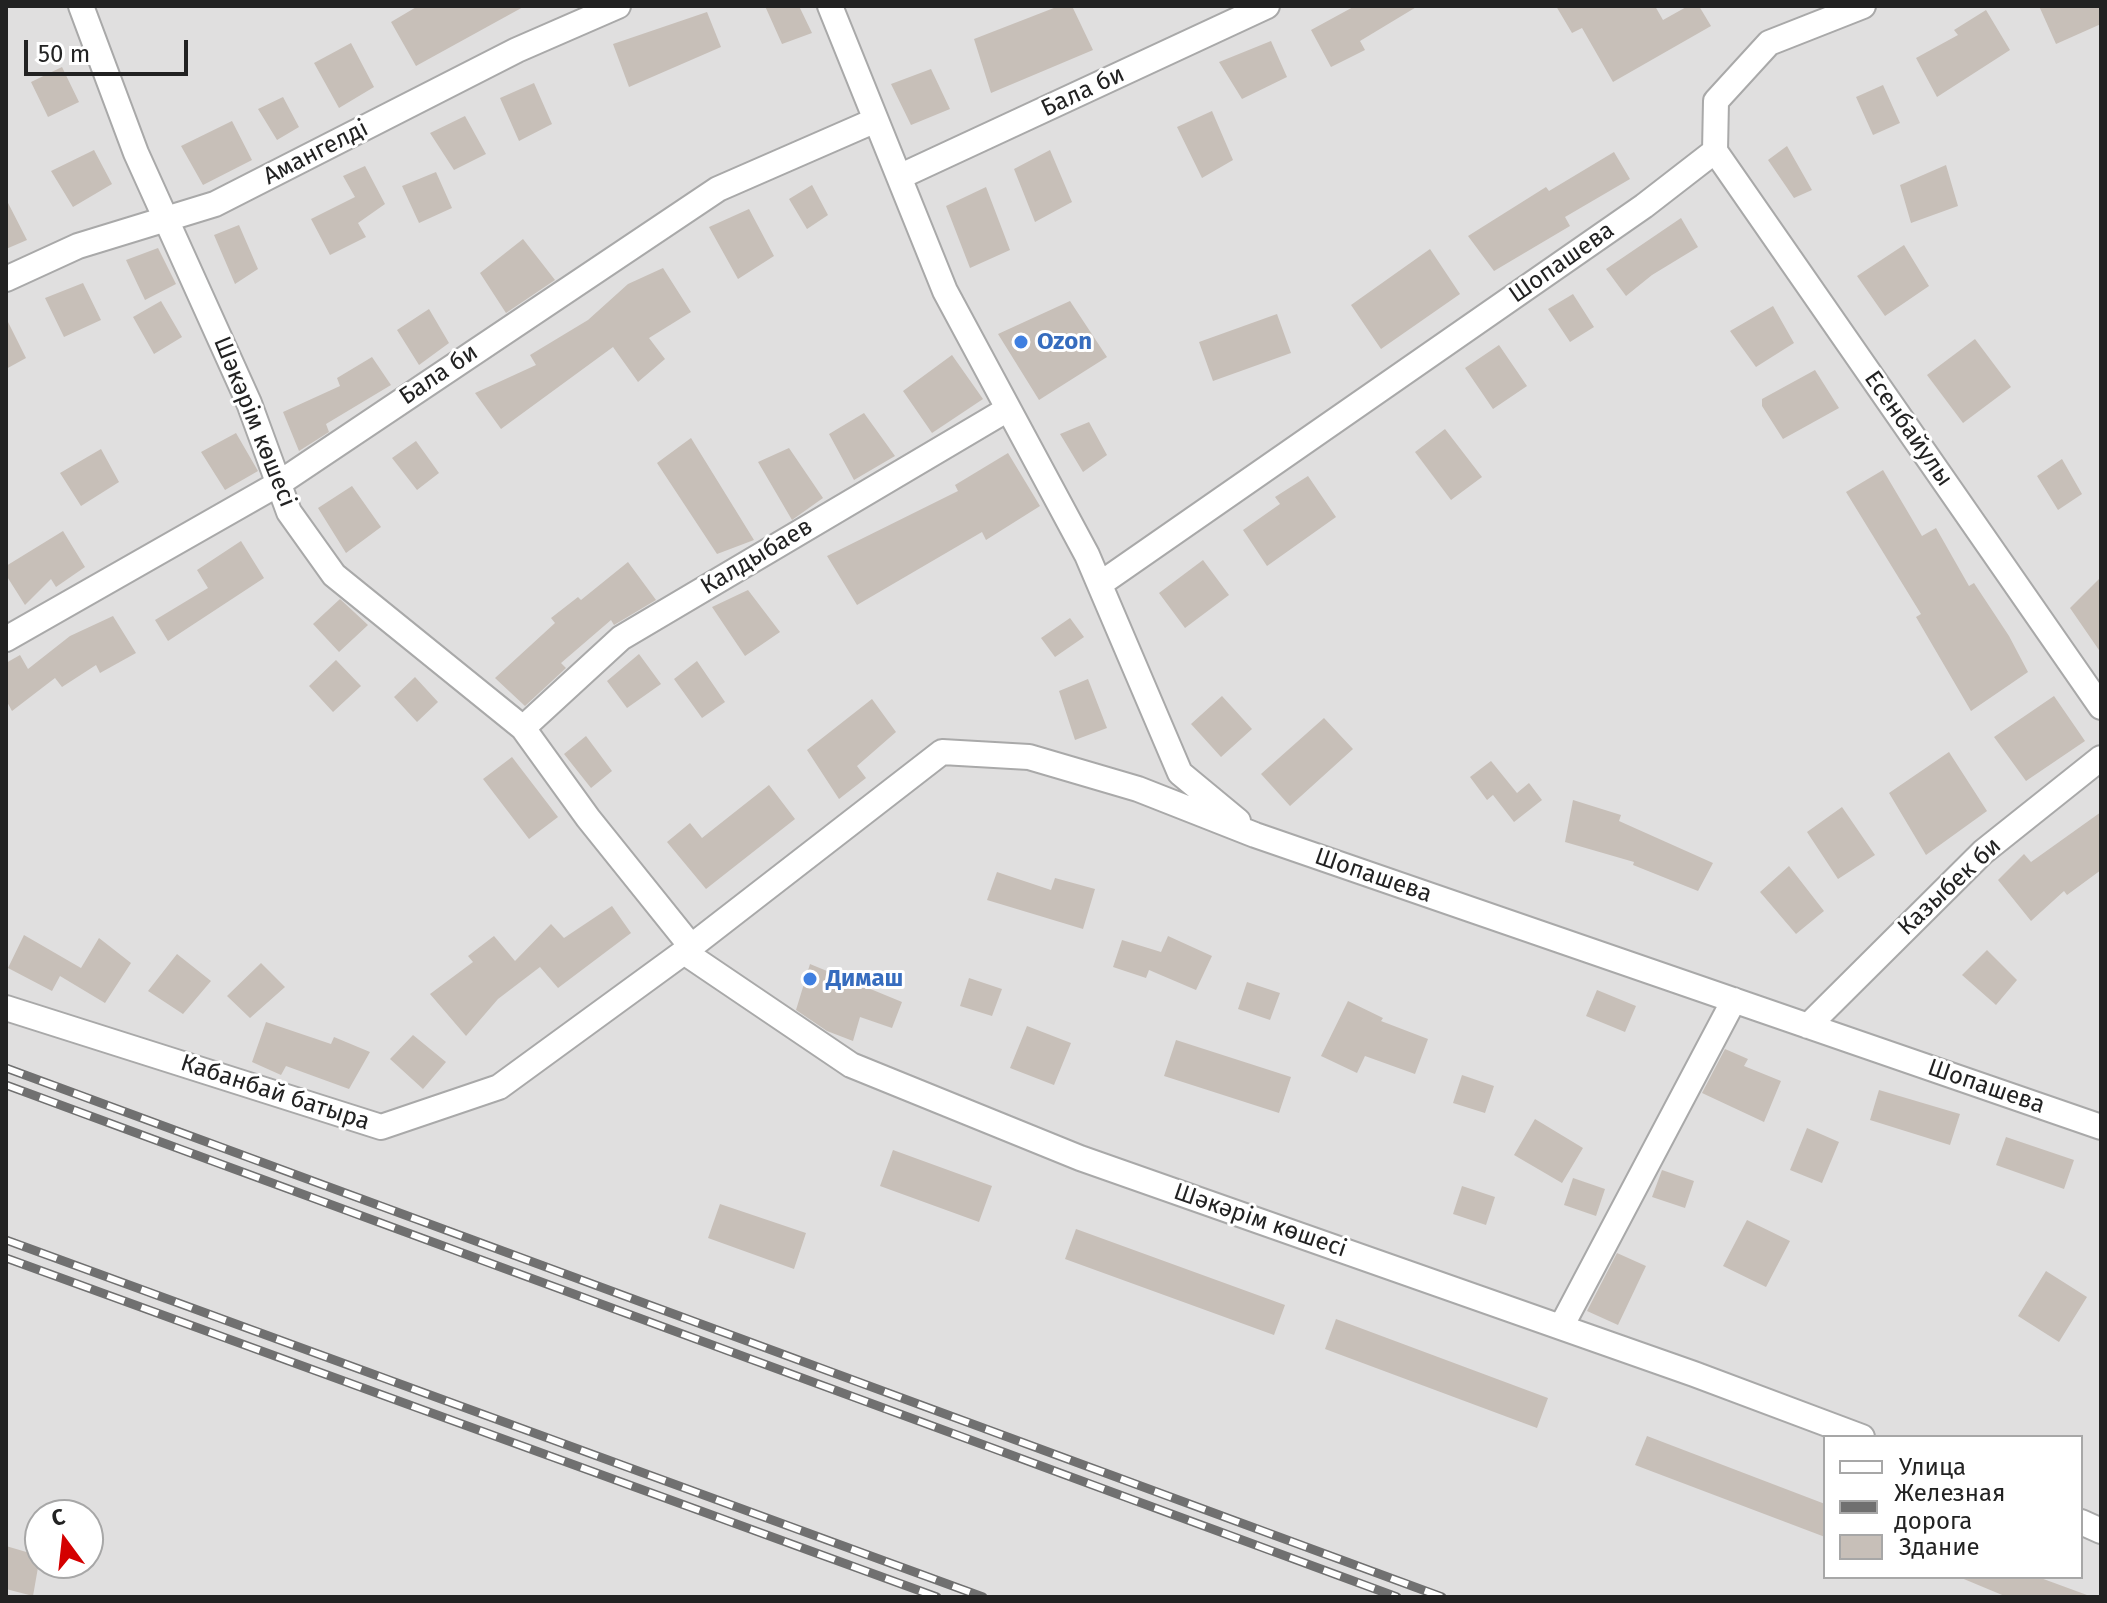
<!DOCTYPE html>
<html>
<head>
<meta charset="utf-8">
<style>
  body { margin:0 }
  #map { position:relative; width:2107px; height:1603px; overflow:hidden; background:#f2efe9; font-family:"Fira Sans",sans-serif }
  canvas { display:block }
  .frame { position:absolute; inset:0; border:8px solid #222; pointer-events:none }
  .legend { position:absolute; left:1823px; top:1435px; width:260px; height:144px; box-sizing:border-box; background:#fff; border:2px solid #a7a7a7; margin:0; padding:10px 14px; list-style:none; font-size:24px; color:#222 }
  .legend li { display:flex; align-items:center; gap:16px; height:40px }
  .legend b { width:40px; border:2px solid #a7a7a7 }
  .north { position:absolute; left:24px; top:1499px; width:80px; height:80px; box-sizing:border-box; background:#fff; border:2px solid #a7a7a7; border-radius:50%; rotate:345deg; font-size:22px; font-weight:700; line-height:32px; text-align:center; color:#222 }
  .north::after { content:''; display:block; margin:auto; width:28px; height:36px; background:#d40000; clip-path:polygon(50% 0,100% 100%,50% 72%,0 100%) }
  .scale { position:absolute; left:24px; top:40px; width:164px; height:36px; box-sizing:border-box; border:4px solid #222; border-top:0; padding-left:10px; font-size:24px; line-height:28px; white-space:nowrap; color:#222; -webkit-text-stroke:6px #fff; paint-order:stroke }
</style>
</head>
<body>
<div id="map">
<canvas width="2107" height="1603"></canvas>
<div class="frame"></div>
<ul class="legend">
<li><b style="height:10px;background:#fff"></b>Улица</li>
<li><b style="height:10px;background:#707070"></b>Железная дорога</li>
<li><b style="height:22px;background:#c7bfb8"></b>Здание</li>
</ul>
<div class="north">С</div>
<div class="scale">50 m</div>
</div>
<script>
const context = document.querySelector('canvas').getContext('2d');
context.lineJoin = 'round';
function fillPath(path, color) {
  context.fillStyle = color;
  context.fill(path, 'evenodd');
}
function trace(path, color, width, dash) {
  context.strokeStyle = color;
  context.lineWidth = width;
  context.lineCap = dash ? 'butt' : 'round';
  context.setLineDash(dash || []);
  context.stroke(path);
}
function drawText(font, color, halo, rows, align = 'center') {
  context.font = font + ' "Fira Sans",sans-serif';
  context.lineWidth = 6;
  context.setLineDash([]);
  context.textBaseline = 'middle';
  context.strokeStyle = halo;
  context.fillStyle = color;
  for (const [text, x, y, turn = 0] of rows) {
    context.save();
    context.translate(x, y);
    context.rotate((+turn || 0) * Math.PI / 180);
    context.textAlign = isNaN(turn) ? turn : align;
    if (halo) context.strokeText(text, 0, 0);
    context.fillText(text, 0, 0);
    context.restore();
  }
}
fillPath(new Path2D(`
  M 6,6 L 2101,6 L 2101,1597 L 6,1597 ZM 1825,1437 L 2081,1437 L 2081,1577 L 1825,1577 ZM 40,1515 L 88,1515 L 88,1563 L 40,1563 Z`), '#e0dfdf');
fillPath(new Path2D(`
  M 418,6 L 525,6 L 416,66 L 391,22 Z
  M 765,6 L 799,6 L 812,33 L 782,44 Z
  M 1059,6 L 1072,6 L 1093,50 L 991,93 L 974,39 Z
  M 1355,6 L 1418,6 L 1360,41 L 1365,50 L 1331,67 L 1311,30 Z
  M 1556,6 L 1655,6 L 1663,20 L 1688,6 L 1699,6 L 1711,26 L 1613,82 L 1582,28 L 1572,33 Z
  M 2039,6 L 2101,6 L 2101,24 L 2056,44 Z
  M 1986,10 L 2010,50 L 1937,97 L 1916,58 L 1958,35 L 1954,30 Z
  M 707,12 L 721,47 L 629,87 L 613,44 Z
  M 1271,41 L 1287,77 L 1242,99 L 1219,62 Z
  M 351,43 L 374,87 L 339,108 L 314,63 Z
  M 62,67 L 79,102 L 48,117 L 31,82 Z
  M 931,69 L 950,109 L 911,125 L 891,84 Z
  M 534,83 L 552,124 L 519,141 L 500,98 Z
  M 1883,85 L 1900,123 L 1873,135 L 1856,97 Z
  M 283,97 L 299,127 L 277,140 L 258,109 Z
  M 1212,111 L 1233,160 L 1202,178 L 1177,127 Z
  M 465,116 L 486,154 L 454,170 L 430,133 Z
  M 232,121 L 252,160 L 203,185 L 181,146 Z
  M 1787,146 L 1812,190 L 1794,198 L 1768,160 Z
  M 94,150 L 112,184 L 73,207 L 51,171 Z
  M 1050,150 L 1072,202 L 1035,222 L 1014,169 Z
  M 1614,152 L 1630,179 L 1565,217 L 1570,226 L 1494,271 L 1468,236 L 1546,187 L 1549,191 Z
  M 1946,165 L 1958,206 L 1911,223 L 1900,185 Z
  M 365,166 L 385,204 L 358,223 L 366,237 L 330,255 L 311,219 L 355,197 L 343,176 Z
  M 436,172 L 452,208 L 419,223 L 402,186 Z
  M 812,185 L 828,215 L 807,229 L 789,199 Z
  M 986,187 L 1010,250 L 970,268 L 946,206 Z
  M 6,199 L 27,240 L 6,249 Z
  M 749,209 L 774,256 L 738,279 L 709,227 Z
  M 1681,218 L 1698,247 L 1652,275 L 1626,296 L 1606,269 Z
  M 239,225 L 258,269 L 235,284 L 214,235 Z
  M 523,239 L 555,280 L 506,313 L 480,273 Z
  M 1904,245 L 1929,286 L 1885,316 L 1857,276 Z
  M 158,248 L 176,284 L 145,300 L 126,260 Z
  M 1430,249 L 1460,294 L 1381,349 L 1351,305 Z
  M 663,268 L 691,312 L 649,338 L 665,359 L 638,382 L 613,347 L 501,429 L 475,393 L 536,365 L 530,355 L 588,320 L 628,284 Z
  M 83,283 L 101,320 L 64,337 L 45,298 Z
  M 1573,294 L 1594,327 L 1570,342 L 1548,309 Z
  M 161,301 L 182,337 L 154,354 L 133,317 Z
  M 1070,301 L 1107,357 L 1039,400 L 998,334 Z
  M 1773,306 L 1794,343 L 1756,367 L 1730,331 Z
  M 429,309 L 449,343 L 419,365 L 397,330 Z
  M 1277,314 L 1291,353 L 1213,381 L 1199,342 Z
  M 6,318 L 26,358 L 6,369 Z
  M 1975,339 L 2011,387 L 1963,423 L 1927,375 Z
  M 1499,345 L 1527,386 L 1493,409 L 1465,368 Z
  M 952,355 L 983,399 L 932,433 L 903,391 Z
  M 372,357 L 391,385 L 326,424 L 329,432 L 299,451 L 283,412 L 340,386 L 337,378 Z
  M 1815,370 L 1839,408 L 1783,439 L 1762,406 L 1762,399 Z
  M 864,413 L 895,456 L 854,480 L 829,434 Z
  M 1089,422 L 1107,455 L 1083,472 L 1060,434 Z
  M 1445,429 L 1482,477 L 1451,500 L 1415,452 Z
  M 236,433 L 258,471 L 225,490 L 201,452 Z
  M 691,438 L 754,540 L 717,554 L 657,463 Z
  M 416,441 L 439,473 L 417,490 L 392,458 Z
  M 789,448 L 823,498 L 792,520 L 758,462 Z
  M 101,449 L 119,482 L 81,506 L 60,473 Z
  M 1008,453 L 1040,506 L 986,540 L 982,532 L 857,605 L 827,556 L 958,491 L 955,485 Z
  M 2062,459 L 2082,494 L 2058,510 L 2037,476 Z
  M 1883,470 L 1922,536 L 1936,528 L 1969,586 L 1974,583 L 2009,636 L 2028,672 L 1971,711 L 1916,617 L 1921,614 L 1846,492 Z
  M 1308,476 L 1336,517 L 1267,566 L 1243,530 L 1280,504 L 1275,497 Z
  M 352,486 L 381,527 L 346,553 L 318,508 Z
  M 63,531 L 85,567 L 56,587 L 51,579 L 25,605 L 6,575 L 6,566 Z
  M 241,541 L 264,578 L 168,641 L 155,620 L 208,588 L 197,570 Z
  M 1203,560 L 1229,595 L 1185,628 L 1159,593 Z
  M 628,562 L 656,600 L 614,625 L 611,620 L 561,663 L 566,668 L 525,706 L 495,678 L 555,623 L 551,618 L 578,597 L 581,600 Z
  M 2101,577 L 2101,653 L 2070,608 Z
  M 748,590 L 780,632 L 745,656 L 712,607 Z
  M 340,599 L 368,625 L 339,652 L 313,624 Z
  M 113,616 L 136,653 L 100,673 L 96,665 L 62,687 L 55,678 L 12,711 L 6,700 L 6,663 L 20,655 L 28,669 L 70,636 Z
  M 1070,618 L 1084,637 L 1055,657 L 1041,638 Z
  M 639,654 L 661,684 L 627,708 L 607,681 Z
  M 336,660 L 361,686 L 333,712 L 309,686 Z
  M 697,661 L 725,702 L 702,718 L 674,679 Z
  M 415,677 L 438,702 L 417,722 L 394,697 Z
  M 1088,679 L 1107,728 L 1075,740 L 1059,691 Z
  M 1222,696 L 1252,729 L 1221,757 L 1191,724 Z
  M 2054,696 L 2085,741 L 2026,781 L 1994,737 Z
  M 872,699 L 896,732 L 857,766 L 866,778 L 839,799 L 807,750 Z
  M 1324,718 L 1353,749 L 1290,806 L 1261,774 Z
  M 586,736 L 612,771 L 591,788 L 564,754 Z
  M 1949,752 L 1987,811 L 1926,855 L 1889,793 Z
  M 512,757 L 558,817 L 529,839 L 483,779 Z
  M 1491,761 L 1517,793 L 1529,783 L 1542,800 L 1514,822 L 1493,795 L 1487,800 L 1470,777 Z
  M 769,785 L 795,819 L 706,889 L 667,842 L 690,823 L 702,838 Z
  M 1573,800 L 1621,815 L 1619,821 L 1713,863 L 1698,891 L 1633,865 L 1634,862 L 1565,842 Z
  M 1842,807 L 1875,855 L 1838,879 L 1807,832 Z
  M 2101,812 L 2101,870 L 2067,895 L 2064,891 L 2031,921 L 1998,880 L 2024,854 L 2031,862 Z
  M 1789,866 L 1824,911 L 1796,934 L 1760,892 Z
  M 997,872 L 1051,890 L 1055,878 L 1095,889 L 1083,929 L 987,900 Z
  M 612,906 L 631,933 L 558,988 L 540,967 L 498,999 L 466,1036 L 430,994 L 473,962 L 468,956 L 494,936 L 515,961 L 551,924 L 564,938 Z
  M 24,935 L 81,968 L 99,938 L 131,963 L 105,1003 L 60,976 L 52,991 L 8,968 Z
  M 1168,936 L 1212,956 L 1196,990 L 1149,970 L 1146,978 L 1113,967 L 1122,940 L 1161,952 Z
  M 1987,950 L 2017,980 L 1996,1005 L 1962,975 Z
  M 177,954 L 211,981 L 183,1014 L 148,991 Z
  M 261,963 L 285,987 L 250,1018 L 227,996 Z
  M 810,964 L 902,1002 L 892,1028 L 860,1017 L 853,1041 L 827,1031 L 796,1010 Z
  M 969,978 L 1002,989 L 992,1016 L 960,1006 Z
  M 1247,982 L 1280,993 L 1270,1020 L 1238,1009 Z
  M 1597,990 L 1636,1006 L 1625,1032 L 1586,1016 Z
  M 1348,1001 L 1383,1018 L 1381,1021 L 1428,1039 L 1415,1074 L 1365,1056 L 1357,1073 L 1321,1056 Z
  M 266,1022 L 331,1044 L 334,1037 L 370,1052 L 349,1089 L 286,1066 L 281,1075 L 252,1062 Z
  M 1027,1026 L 1071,1043 L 1054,1085 L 1010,1068 Z
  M 413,1035 L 446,1062 L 423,1089 L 390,1059 Z
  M 1176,1040 L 1291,1077 L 1279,1113 L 1164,1076 Z
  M 1725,1049 L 1748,1059 L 1744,1066 L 1781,1081 L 1764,1122 L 1702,1093 Z
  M 1462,1075 L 1494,1086 L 1485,1113 L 1453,1103 Z
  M 1879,1090 L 1960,1114 L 1950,1145 L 1870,1120 Z
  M 1535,1119 L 1583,1148 L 1562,1183 L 1514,1155 Z
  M 1807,1128 L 1839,1142 L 1822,1183 L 1790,1170 Z
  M 2006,1137 L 2074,1160 L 2064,1189 L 1996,1165 Z
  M 893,1150 L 992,1186 L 979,1222 L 880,1186 Z
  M 1662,1170 L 1694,1181 L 1685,1208 L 1652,1197 Z
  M 1573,1178 L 1605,1189 L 1596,1216 L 1564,1205 Z
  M 1462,1186 L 1495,1197 L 1486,1225 L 1453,1214 Z
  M 720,1204 L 806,1233 L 794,1269 L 708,1238 Z
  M 1747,1220 L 1790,1241 L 1766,1287 L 1723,1266 Z
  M 1076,1229 L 1285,1305 L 1274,1335 L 1065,1259 Z
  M 1617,1253 L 1646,1266 L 1618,1325 L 1587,1311 Z
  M 2046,1271 L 2087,1297 L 2059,1342 L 2018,1316 Z
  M 1336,1319 L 1548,1398 L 1537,1428 L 1325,1349 Z
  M 1647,1436 L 1825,1504 L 1825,1537 L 1635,1465 Z
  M 6,1546 L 40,1556 L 33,1596 L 6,1589 Z
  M 1959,1577 L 2038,1577 L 2087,1595 L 2007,1597 Z`), '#c7bfb8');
const street = new Path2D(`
  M 81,6 L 136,153 L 249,403 L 289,512 L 334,575 L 523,728 L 588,818 L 690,945
  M 830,6 L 945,291 L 1087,555 L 1180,773 L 1238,821
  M 1715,151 L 2101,707
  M 899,177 L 1267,6
  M 6,279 L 78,246 L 215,204 L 517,50 L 618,6
  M 1100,584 L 1644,206 L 1715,151 L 1716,101 L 1769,43 L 1863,6
  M 6,639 L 278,484 L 718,189 L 876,120
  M 523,728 L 621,638 L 1008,409
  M 684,952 L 851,1065 L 1080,1158 L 1694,1374 L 1862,1437
  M 6,1008 L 381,1127 L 499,1087 L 684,952 L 942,752 L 1029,757 L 1138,789 L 1255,835 L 2101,1127
  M 1808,1026 L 1983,852 L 2101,758
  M 1561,1327 L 1734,1000
  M 2081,1522 L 2101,1531`);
trace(street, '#a9a9a9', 28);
trace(street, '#fff', 24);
const rail = new Path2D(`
  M 6,1068 L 1442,1597
  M 6,1085 L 1397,1597
  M 6,1240 L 983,1597
  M 6,1258 L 937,1597`);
trace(rail, '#707070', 9);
trace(rail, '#fff', 6, [18]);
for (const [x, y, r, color] of [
  [1021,342,8,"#3f7fe0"],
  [810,979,8,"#3f7fe0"]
]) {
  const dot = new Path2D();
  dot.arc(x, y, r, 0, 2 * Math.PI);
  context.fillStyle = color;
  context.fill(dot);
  trace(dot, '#fff', 3);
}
drawText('24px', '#222', '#fff', [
  ["Бала би",1083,92,-25],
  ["Амангелді",316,153,-27],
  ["Шопашева",1562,263,-35],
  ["Бала би",439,375,-34],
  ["Шәкәрім көшесі",254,422,68],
  ["Есенбайулы",1908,429,55],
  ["Калдыбаев",757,557,-31],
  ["Шопашева",1373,876,19],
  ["Казыбек би",1950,887,-43],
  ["Шопашева",1986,1087,19],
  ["Кабанбай батыра",275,1093,18],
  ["Шәкәрім көшесі",1260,1221,19]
]);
drawText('bold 24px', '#366cbe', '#fff', [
  ["Ozon",1037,342],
  ["Димаш",826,979]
], 'left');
</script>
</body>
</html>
